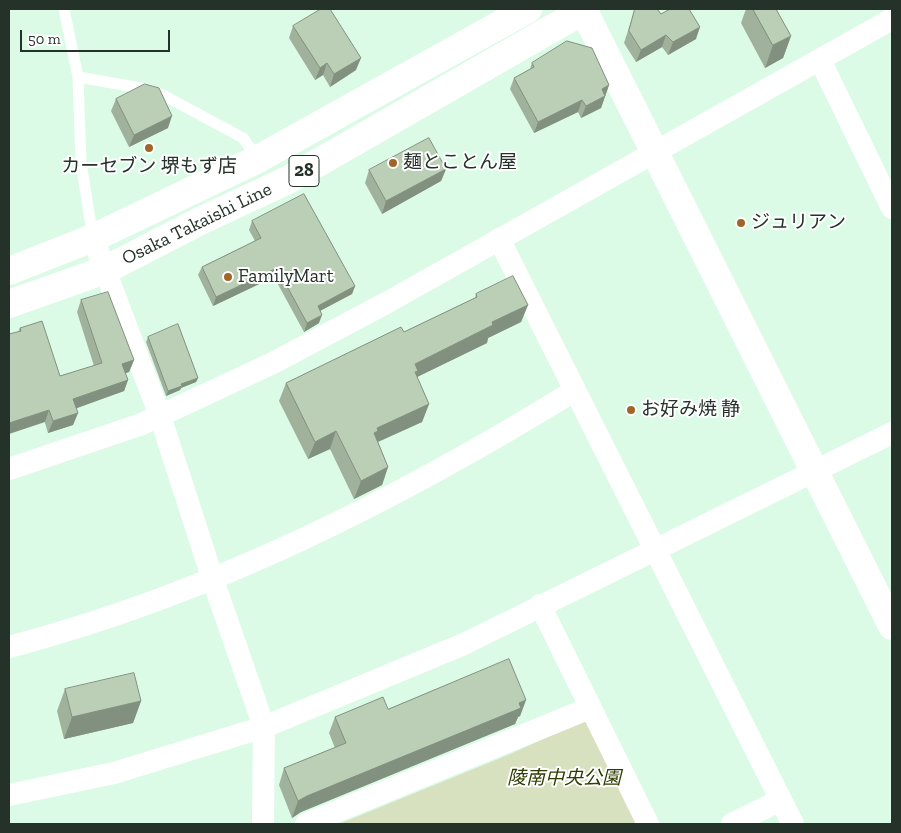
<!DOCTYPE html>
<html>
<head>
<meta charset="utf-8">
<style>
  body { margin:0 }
  #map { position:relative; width:901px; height:833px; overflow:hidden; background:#dbfbe7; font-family:"Zilla Slab",serif }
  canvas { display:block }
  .frame { position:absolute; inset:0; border:10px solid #25322a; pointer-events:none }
  .scale { position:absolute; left:20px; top:30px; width:150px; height:22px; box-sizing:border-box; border:2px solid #25322a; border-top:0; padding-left:6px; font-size:15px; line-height:18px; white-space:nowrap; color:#25322a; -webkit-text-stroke:4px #fff; paint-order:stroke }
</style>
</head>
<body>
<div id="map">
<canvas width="901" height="833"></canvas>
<div class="frame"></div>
<div class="scale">50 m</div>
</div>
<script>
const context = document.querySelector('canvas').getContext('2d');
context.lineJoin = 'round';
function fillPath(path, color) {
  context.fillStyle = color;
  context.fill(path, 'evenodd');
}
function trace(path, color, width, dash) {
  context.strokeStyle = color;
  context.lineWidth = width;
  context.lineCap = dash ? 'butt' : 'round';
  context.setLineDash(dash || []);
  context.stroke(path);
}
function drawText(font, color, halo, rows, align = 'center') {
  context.font = font + ' "Zilla Slab","Noto Sans JP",serif';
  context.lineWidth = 4;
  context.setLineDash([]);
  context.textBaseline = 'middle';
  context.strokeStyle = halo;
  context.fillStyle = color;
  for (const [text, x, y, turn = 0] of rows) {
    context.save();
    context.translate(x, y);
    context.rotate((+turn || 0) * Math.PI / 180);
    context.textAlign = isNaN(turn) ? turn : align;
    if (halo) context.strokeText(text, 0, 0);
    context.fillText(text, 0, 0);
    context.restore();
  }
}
fillPath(new Path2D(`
  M 585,720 L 638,824 L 339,824 L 508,755 Z`), '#d7e1bf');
trace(new Path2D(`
  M 64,9 L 78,77 L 147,89 L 165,96 L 243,138 L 258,159
  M 78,77 L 81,163 L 93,238`), '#fff', 11);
trace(new Path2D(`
  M 820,60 L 892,208
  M 93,238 L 160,416 L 213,580 L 264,727 L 263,824
  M 499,239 L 793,824
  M 9,469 L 142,424 L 273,363 L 388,302 L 892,19
  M 540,605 L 648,824
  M 9,647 C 211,594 397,500 574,391
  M 9,795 L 114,773 L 264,727 L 464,644 L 892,433
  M 306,824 L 590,708
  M 732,824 L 781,800`), '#fff', 22);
trace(new Path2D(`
  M 583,9 L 892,626`), '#fff', 28);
trace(new Path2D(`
  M 9,271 L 93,238 L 258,159 L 528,9
  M 9,304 L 105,270 L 200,221 L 288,180 L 586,9`), '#fff', 28);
fillPath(new Path2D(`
  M 635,9 L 657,9 L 661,14 L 696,39 L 668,55 L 662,47 L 636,62 L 624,43 Z
  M 746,9 L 776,9 L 791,36 L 783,58 L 765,68 L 741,23 Z
  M 293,26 L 356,70 L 330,87 L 323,75 L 315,80 L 289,38 Z
  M 532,63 L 609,85 L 601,108 L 581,118 L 578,112 L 534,133 L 510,89 L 514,78 L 530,69 Z
  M 116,99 L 168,128 L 129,147 L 111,111 Z
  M 446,169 L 441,181 L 382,214 L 365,183 L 369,170 Z
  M 252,221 L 355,286 L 352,294 L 320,311 L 319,323 L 304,332 L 274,277 L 213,306 L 198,275 L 202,267 L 255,241 L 249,230 Z
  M 476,294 L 528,305 L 521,322 L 488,338 L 487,343 L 417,377 L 429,404 L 422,422 L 378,442 L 388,467 L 382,485 L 354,499 L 330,449 L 308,459 L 279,401 L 286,383 L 404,332 L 475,298 Z
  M 81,300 L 134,360 L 129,372 L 125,373 L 128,380 L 124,391 L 76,408 L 78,413 L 73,425 L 48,433 L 18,332 L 20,328 L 60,376 L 94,366 L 77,312 Z
  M 148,337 L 198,378 L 196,382 L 181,388 L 180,390 L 166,396 L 146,342 Z
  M 65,689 L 141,701 L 133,723 L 64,739 L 57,711 Z
  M 526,700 L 520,716 L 518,717 L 515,724 L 301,812 L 292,818 L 279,785 L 284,768 L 335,748 L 329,733 L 335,717 L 388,709 Z`), '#a0b29c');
fillPath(new Path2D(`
  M 700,27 L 696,39 L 668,55 L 673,42 Z
  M 666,35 L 662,47 L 636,62 L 641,50 Z
  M 791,36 L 783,58 L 765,68 L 773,45 Z
  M 361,58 L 356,70 L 330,87 L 334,74 Z
  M 327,63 L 323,75 L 315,80 L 320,68 Z
  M 609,85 L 601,108 L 581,118 L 586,106 L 602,89 Z
  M 582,100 L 578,112 L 534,133 L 538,122 Z
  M 172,116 L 168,128 L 129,147 L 134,135 Z
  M 446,169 L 441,181 L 382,214 L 386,201 Z
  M 277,268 L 274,277 L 213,306 L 216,297 Z
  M 355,286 L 352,294 L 314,314 L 318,306 Z
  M 528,305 L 521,322 L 488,338 L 487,343 L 415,378 L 415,364 L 492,322 Z
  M 322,315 L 319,323 L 304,332 L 307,323 Z
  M 134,360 L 129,372 L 118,376 L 122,364 Z
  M 198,378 L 196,382 L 181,388 L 180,390 L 166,396 L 168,391 L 181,384 Z
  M 128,380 L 124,391 L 69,411 L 73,399 Z
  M 429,404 L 422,422 L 373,444 L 374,433 L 377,428 Z
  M 49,410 L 45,422 L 9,434 L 9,423 Z
  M 78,413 L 73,425 L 48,433 L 53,421 Z
  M 336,431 L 330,449 L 308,459 L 315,442 Z
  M 388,467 L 382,485 L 354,499 L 361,481 Z
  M 526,700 L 520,716 L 518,717 L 515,724 L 301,812 L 292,818 L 298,801 L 307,796 Z
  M 141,701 L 133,723 L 64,739 L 72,717 Z`), '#82917f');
const building = new Path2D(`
  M 321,9 L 330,9 L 361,58 L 334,74 L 327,63 L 320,68 L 293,26 Z
  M 635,9 L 657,9 L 661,14 L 670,9 L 689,9 L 700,27 L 673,42 L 666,35 L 641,50 L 629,31 Z
  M 753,9 L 776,9 L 791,36 L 773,45 Z
  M 567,41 L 592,48 L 609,85 L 602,89 L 605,96 L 586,106 L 582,100 L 538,122 L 514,78 L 534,67 L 532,63 Z
  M 145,84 L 159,88 L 172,116 L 134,135 L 116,99 Z
  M 429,138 L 446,169 L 386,201 L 369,170 Z
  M 304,194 L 355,286 L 318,306 L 322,315 L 307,323 L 277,268 L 216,297 L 202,267 L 261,238 L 252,221 Z
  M 513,276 L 528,305 L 492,322 L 493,325 L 415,364 L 418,371 L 415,372 L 429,404 L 377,428 L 378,431 L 374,433 L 388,467 L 361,481 L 336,431 L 315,442 L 286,383 L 401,327 L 404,332 L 477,297 L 476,294 Z
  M 108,292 L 134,360 L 122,364 L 128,380 L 73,399 L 78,413 L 53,421 L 49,410 L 9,423 L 9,334 L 21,331 L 20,328 L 42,321 L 60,376 L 102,363 L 81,300 Z
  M 178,324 L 198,378 L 181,384 L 182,386 L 168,391 L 148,337 Z
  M 509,659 L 526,700 L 519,703 L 521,708 L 307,796 L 298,801 L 284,768 L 346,743 L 335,717 L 383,697 L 388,709 Z
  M 134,673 L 141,701 L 72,717 L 65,689 Z`);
fillPath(building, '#bacfb5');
trace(building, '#82917f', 1);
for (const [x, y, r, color] of [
  [149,148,5,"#a16627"],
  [393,163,5,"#a16627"],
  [741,223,5,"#a16627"],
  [228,277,5,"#a16627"],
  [631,410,5,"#a16627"]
]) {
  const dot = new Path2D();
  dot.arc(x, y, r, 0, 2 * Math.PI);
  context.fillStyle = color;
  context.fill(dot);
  trace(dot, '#fff', 2);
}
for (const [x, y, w] of [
  [304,171,30]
]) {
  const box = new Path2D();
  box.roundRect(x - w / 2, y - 15.5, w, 31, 4);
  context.fillStyle = '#fff';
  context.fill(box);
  trace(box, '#25322a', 1);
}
drawText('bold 18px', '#25322a', null, [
  ["28",304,171]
]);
drawText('19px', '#25322a', '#fff', [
  ["麺とことん屋",403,163],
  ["カーセブン 堺もず店",149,167,"center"],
  ["ジュリアン",751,223],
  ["FamilyMart",238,277],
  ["お好み焼 静",641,410]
], 'left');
drawText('19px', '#25322a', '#fff', [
  ["Osaka Takaishi Line",197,224,-26]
]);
drawText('italic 19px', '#303c00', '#fff', [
  ["陵南中央公園",564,779]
]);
</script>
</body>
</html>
